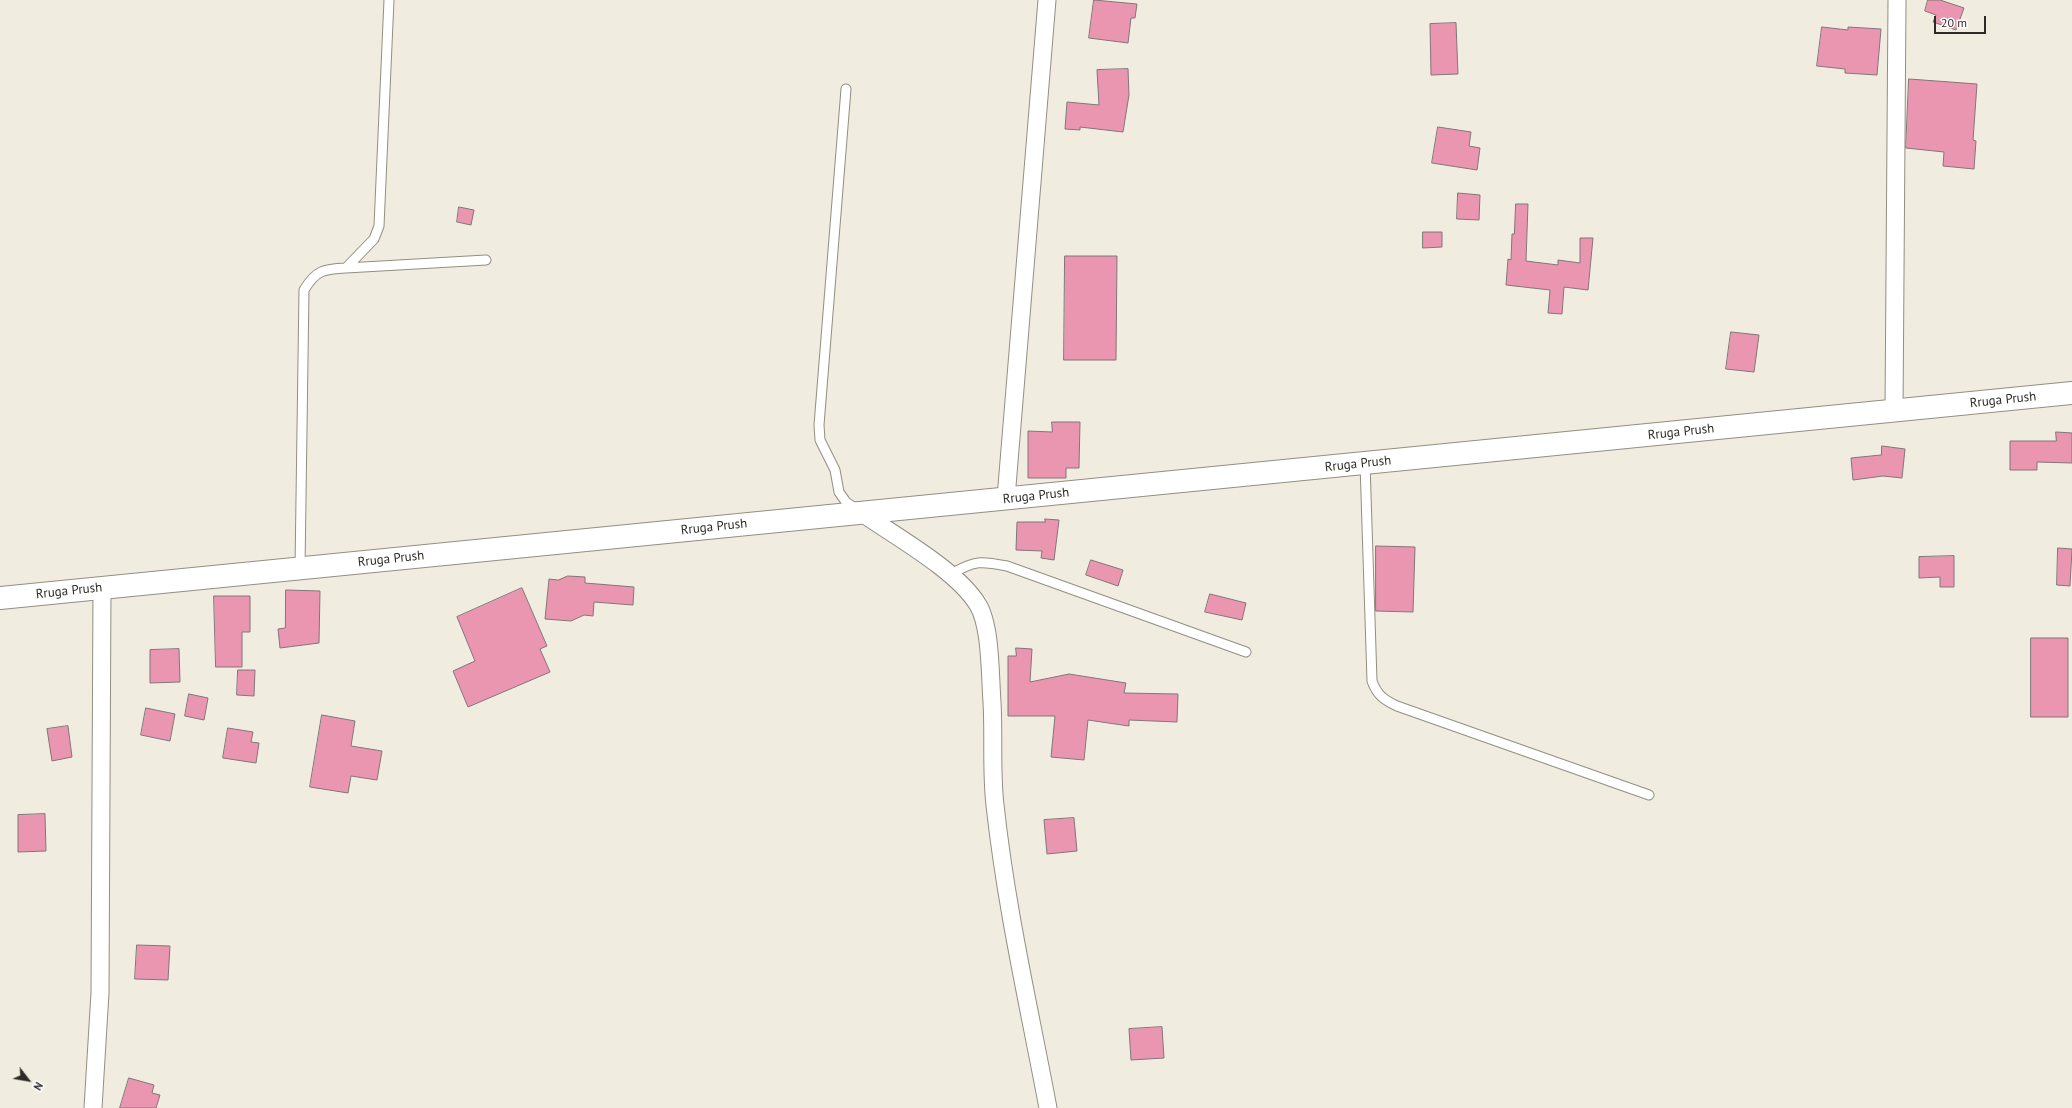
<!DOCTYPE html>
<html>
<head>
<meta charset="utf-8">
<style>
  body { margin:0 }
  #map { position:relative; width:2072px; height:1108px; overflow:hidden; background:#f1ece0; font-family:"PT Sans",sans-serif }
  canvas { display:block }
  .north { position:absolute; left:8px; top:1060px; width:40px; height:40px; -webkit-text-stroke:3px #fff; paint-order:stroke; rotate:121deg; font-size:11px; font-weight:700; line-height:16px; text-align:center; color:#2c2b26 }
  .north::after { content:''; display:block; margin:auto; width:14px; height:18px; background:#2c2b26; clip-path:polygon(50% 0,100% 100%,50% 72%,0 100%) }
  .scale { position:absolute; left:1934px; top:16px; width:52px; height:18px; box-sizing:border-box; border:2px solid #2c2b26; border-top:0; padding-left:5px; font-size:12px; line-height:14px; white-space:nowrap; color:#2c2b26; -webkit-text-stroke:3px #fff; paint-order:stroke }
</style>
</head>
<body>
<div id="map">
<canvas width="2072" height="1108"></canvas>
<div class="north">N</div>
<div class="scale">20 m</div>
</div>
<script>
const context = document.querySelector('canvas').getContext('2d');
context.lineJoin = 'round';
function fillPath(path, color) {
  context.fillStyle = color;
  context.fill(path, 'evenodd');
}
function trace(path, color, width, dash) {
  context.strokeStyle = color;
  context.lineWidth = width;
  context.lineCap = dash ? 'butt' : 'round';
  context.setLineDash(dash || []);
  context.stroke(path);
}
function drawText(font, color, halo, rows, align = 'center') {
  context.font = font + ' "PT Sans",sans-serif';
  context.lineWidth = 3.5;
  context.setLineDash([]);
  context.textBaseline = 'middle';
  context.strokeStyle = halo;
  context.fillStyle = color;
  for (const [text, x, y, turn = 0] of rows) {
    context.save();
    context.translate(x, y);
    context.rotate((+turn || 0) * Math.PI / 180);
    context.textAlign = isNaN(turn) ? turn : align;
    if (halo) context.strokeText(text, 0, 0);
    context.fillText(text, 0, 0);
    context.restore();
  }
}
const building = new Path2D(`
  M 1094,0 L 1137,4 L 1135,18 L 1131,18 L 1128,43 L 1089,38 Z
  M 1928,0 L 1940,0 L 1964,8 L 1956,30 L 1933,22 L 1936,15 L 1925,11 Z
  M 1456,23 L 1458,74 L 1431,75 L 1430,24 Z
  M 1822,27 L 1848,30 L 1848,27 L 1881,29 L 1877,75 L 1845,73 L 1845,69 L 1817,66 Z
  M 1128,69 L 1129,95 L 1123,132 L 1080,127 L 1080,130 L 1065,129 L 1067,102 L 1099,105 L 1097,70 Z
  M 1909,79 L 1977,84 L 1973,140 L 1976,141 L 1974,169 L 1943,166 L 1944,152 L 1906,148 Z
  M 1438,127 L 1471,132 L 1469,146 L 1480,148 L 1477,170 L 1432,163 Z
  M 1458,193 L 1480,195 L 1479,220 L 1457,219 Z
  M 1516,204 L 1528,204 L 1526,261 L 1558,265 L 1558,260 L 1580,263 L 1580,238 L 1593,238 L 1588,290 L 1564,287 L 1562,314 L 1548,313 L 1550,290 L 1506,285 L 1508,259 L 1511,260 L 1512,234 L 1514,234 Z
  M 459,207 L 474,210 L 471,225 L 457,222 Z
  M 1423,232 L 1442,232 L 1442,247 L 1423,248 Z
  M 1065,256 L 1117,256 L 1116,360 L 1064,360 Z
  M 1731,332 L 1759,335 L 1754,372 L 1726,369 Z
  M 1052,422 L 1080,422 L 1079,468 L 1066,468 L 1066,478 L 1028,478 L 1028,431 L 1052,432 Z
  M 2056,432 L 2072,433 L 2072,463 L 2037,462 L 2037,470 L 2010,470 L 2010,441 L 2056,441 Z
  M 1882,446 L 1905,449 L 1902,478 L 1883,476 L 1853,480 L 1851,458 L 1881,455 Z
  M 1045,519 L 1059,520 L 1054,560 L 1041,558 L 1042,551 L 1016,550 L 1017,522 L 1045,522 Z
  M 1376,546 L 1415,547 L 1413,612 L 1376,611 Z
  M 2058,548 L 2072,549 L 2070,586 L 2057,585 Z
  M 1954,556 L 1954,587 L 1940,587 L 1940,577 L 1919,578 L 1919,557 Z
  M 1091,560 L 1123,570 L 1118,586 L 1086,575 Z
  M 568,576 L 585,577 L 585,583 L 634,587 L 633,605 L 594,602 L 593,616 L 584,615 L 571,621 L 545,619 L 549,579 L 558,580 Z
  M 522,588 L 547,646 L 540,649 L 550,672 L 468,707 L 453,671 L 475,661 L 457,617 Z
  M 286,590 L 320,591 L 319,643 L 280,648 L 278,629 L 285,628 Z
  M 1210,594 L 1246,603 L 1242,620 L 1205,612 Z
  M 214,596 L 250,596 L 250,632 L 242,632 L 242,667 L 216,667 Z
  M 2031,638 L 2068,638 L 2068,717 L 2031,717 Z
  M 1016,648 L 1032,649 L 1030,682 L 1069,674 L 1126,683 L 1124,693 L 1178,694 L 1177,722 L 1129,720 L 1129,726 L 1088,720 L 1084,760 L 1051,757 L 1055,716 L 1008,716 L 1008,656 L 1016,656 Z
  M 179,649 L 180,682 L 150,683 L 150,650 Z
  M 238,670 L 255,670 L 254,696 L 237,695 Z
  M 189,694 L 208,698 L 204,720 L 185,716 Z
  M 146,708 L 175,714 L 170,741 L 141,735 Z
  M 322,715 L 355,721 L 351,746 L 382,751 L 377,780 L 351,776 L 348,793 L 310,787 Z
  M 68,726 L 72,757 L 52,761 L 47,729 Z
  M 228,728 L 253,732 L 251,742 L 259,743 L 256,763 L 223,758 Z
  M 45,814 L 46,851 L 18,852 L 18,815 Z
  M 1074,818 L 1077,851 L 1047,854 L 1044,820 Z
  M 137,945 L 170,946 L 168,980 L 135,979 Z
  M 1162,1027 L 1164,1058 L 1131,1060 L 1129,1029 Z
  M 129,1078 L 154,1085 L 152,1093 L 160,1095 L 156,1108 L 120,1108 Z`);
fillPath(building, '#eb96b1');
trace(building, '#827578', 1);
const service = new Path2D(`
  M 846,89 L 819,425 L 820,440 L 835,470 L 839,492 L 846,502 L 856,509
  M 346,268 L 486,260
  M 1365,463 L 1372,681 C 1377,695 1384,700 1397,706 L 1649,795
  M 300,568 L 304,290 C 316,270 324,269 346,268 L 374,239 L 379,226 L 389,0
  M 951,574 C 975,560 981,561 1007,566 L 1246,652`);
const minor = new Path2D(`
  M 1894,411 L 1897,0
  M 1006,498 L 1047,0
  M 862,513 C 895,536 958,571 978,605 C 991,626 990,676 992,702 C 994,736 991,771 995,805 C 1006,907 1029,1007 1048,1108
  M 93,1108 L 100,993 L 102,588`);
const tertiary = new Path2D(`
  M 0,598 L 2072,393`);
trace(service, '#928e82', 11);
trace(minor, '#928e82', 19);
trace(tertiary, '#928e82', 24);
trace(service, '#fff', 9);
trace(minor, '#fff', 17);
trace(tertiary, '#fff', 22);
drawText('13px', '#2c2b26', '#fff', [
  ["Rruga Prush",2003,400,-6],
  ["Rruga Prush",1681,432,-6],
  ["Rruga Prush",1358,464,-6],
  ["Rruga Prush",1036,496,-6],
  ["Rruga Prush",714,527,-6],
  ["Rruga Prush",391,559,-6],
  ["Rruga Prush",69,591,-6]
]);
</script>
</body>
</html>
